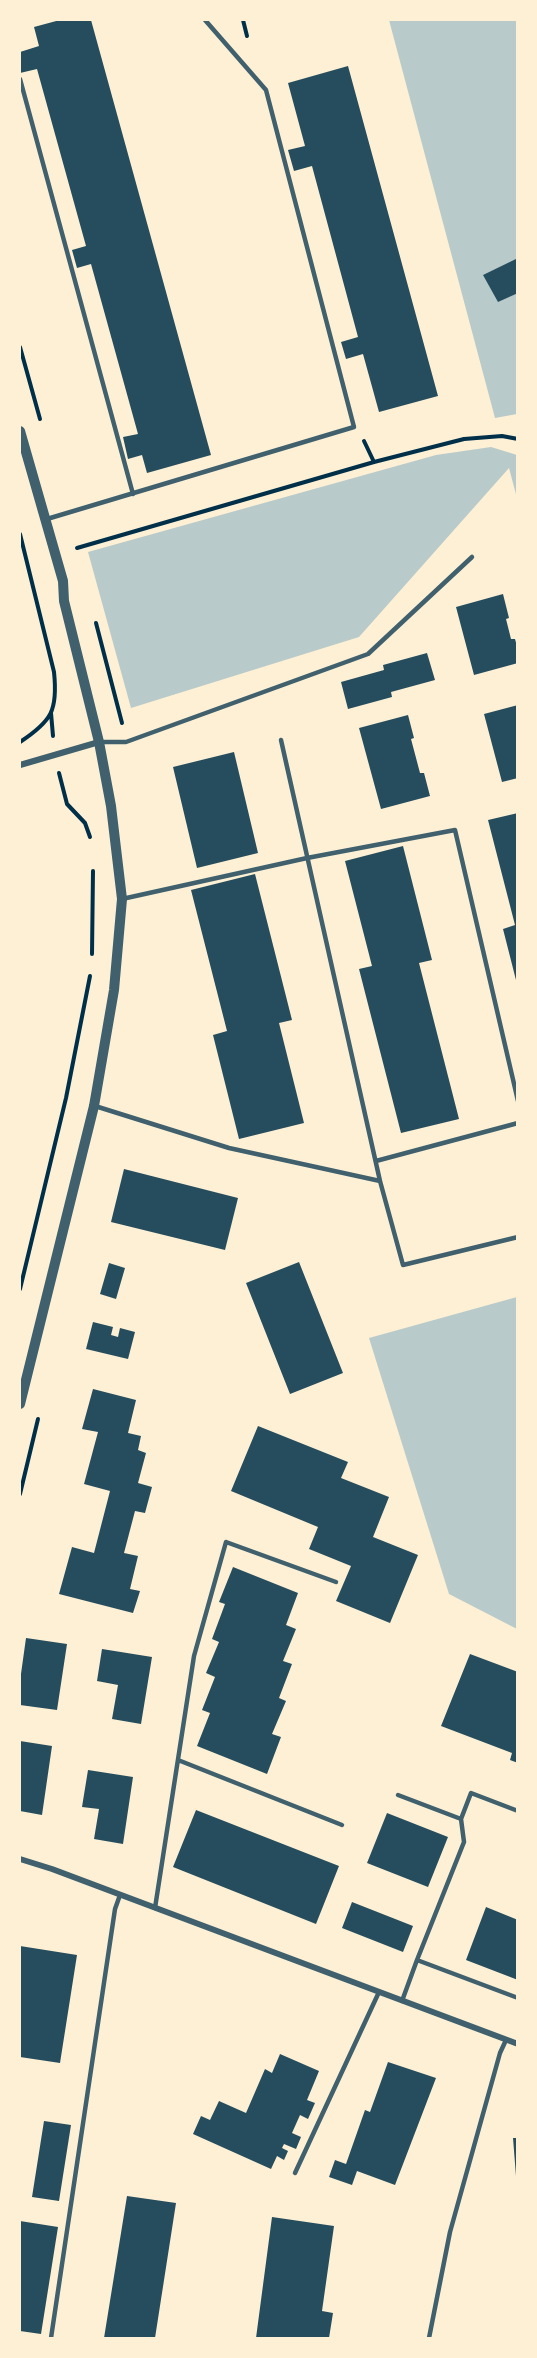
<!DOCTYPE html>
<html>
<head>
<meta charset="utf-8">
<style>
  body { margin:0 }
  #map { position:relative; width:537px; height:2358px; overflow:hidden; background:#fdf0d5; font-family:"Fira Sans",sans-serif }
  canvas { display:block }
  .frame { position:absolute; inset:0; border:21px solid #fdf0d5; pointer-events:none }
</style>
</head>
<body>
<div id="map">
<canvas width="537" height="2358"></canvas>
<div class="frame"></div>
</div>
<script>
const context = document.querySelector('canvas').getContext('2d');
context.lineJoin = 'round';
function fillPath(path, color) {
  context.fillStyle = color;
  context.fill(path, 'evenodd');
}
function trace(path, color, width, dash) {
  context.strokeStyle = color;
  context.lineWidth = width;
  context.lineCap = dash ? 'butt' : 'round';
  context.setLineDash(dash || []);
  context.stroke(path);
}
fillPath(new Path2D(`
  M 389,20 L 517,20 L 517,414 L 495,418 Z
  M 491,447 L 517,455 L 517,498 L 509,468 L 359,637 L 131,708 L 88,552 L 436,455 Z
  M 517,1297 L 518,1297 L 517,1629 L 449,1594 L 369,1338 Z`), '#b9caca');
fillPath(new Path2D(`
  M 60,20 L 91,20 L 211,455 L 147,473 L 142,455 L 128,459 L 123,437 L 138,434 L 91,264 L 77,268 L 72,250 L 86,246 L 37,69 L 20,73 L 20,52 L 39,46 L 34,27 Z
  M 348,66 L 438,396 L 379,412 L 363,354 L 346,359 L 341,342 L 358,337 L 312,166 L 294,171 L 288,150 L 305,146 L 288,83 Z
  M 518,258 L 518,293 L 498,302 L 483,275 Z
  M 503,594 L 509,618 L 506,619 L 511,639 L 515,639 L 518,650 L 518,663 L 474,675 L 456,607 Z
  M 427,653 L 435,680 L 391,692 L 392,697 L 348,709 L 341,682 L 384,670 L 383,665 Z
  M 518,705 L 518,778 L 502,782 L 484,714 Z
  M 408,715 L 414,738 L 411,739 L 420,773 L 424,773 L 430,796 L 381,809 L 359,728 Z
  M 234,752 L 258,853 L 197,868 L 173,767 Z
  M 518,813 L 518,984 L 517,984 L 503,929 L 515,925 L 488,820 Z
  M 403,846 L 432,960 L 419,963 L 459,1119 L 401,1133 L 359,969 L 372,966 L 345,861 Z
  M 255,874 L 292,1020 L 279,1023 L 304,1123 L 239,1139 L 213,1035 L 227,1031 L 191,890 Z
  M 124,1169 L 238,1198 L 225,1250 L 111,1222 Z
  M 299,1262 L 343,1373 L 290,1394 L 246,1283 Z
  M 109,1263 L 125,1268 L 116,1299 L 100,1294 Z
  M 93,1322 L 113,1327 L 111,1335 L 118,1337 L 120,1328 L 135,1332 L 128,1359 L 86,1349 Z
  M 93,1389 L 136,1400 L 128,1433 L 141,1436 L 138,1450 L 146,1453 L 138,1483 L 152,1487 L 145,1513 L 135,1511 L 124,1553 L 138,1556 L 130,1589 L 140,1591 L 133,1613 L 59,1594 L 72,1547 L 94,1553 L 110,1491 L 84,1484 L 98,1432 L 82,1429 Z
  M 258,1426 L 348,1462 L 341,1478 L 389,1497 L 373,1537 L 418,1555 L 390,1623 L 336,1601 L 351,1566 L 309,1549 L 318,1527 L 231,1491 Z
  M 233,1567 L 298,1593 L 286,1625 L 296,1629 L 283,1661 L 292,1664 L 279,1698 L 286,1701 L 272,1734 L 281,1737 L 267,1774 L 197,1746 L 210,1713 L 202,1710 L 215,1677 L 206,1673 L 219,1642 L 212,1639 L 225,1604 L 219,1602 Z
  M 26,1638 L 67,1644 L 57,1710 L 20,1705 L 20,1681 Z
  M 102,1649 L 152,1657 L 141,1724 L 112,1719 L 118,1685 L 97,1681 Z
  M 470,1654 L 518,1672 L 518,1763 L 510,1760 L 512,1753 L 441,1726 Z
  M 20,1741 L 52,1746 L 42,1815 L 20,1811 Z
  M 88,1770 L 133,1777 L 123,1844 L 94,1839 L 99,1809 L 82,1807 Z
  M 196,1810 L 339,1866 L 316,1924 L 173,1867 Z
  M 387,1813 L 448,1837 L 428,1887 L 367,1863 Z
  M 352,1902 L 413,1926 L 403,1952 L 342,1928 Z
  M 486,1907 L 518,1920 L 518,1980 L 466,1960 Z
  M 20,1946 L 77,1955 L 60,2063 L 20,2057 Z
  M 280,2054 L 319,2071 L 307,2100 L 315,2103 L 308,2119 L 300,2115 L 292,2133 L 301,2137 L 296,2149 L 284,2144 L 282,2148 L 288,2151 L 284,2160 L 277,2156 L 271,2169 L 193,2134 L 201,2116 L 210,2120 L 219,2101 L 246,2113 L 265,2069 L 272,2073 Z
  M 388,2062 L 436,2078 L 395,2185 L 357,2171 L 352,2185 L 329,2177 L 335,2160 L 346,2164 L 365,2110 L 370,2112 Z
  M 44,2121 L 71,2125 L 59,2201 L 32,2197 Z
  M 513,2138 L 518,2138 L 518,2176 L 516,2176 Z
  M 127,2196 L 176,2203 L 155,2338 L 104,2338 Z
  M 272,2217 L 334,2226 L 322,2311 L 333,2313 L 329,2338 L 256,2338 Z
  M 20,2221 L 58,2227 L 41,2334 L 20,2331 Z`), '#264d5e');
trace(new Path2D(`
  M 243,20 L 247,36
  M 20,347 L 40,419
  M 364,441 L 374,462
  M 20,534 L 54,672 C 58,710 52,721 20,742
  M 77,548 L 374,462 L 464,439 L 502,436 L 518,439
  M 96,623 L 122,723
  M 51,713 L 53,736
  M 59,773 L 67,804 L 85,823 L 90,837
  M 92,954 L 93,871
  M 20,1289 L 66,1098 L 90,976
  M 20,1494 L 38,1419`), '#003049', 4);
trace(new Path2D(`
  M 20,79 L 133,494
  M 47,519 L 354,427 L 266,90 L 205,20
  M 99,742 L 126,742 L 368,654 L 472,557
  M 122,899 L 307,858 L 455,830 L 518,1101
  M 95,1106 L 229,1148 L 380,1181 L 281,740
  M 376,1161 L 518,1123
  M 380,1181 L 403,1265 L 518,1237
  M 178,1760 L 342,1825
  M 398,1795 L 461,1819 L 464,1842 L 417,1960 L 402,2001
  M 461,1819 L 471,1793 L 518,1811
  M 155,1908 L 194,1656 L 226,1542 L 336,1582
  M 417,1960 L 518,1998
  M 295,2173 L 379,1992
  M 51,2338 L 115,1909 L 120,1895
  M 429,2338 L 450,2232 L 500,2053 L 506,2040`), '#3f606c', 4.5);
trace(new Path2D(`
  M 20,765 L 99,742
  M 20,1859 L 52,1869 L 518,2044`), '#3f606c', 6);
trace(new Path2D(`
  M 20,431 L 63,581 L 64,601 L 99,742 L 111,806 L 122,899 L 114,990 L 94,1106 L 20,1404`), '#3f606c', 10);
</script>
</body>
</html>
